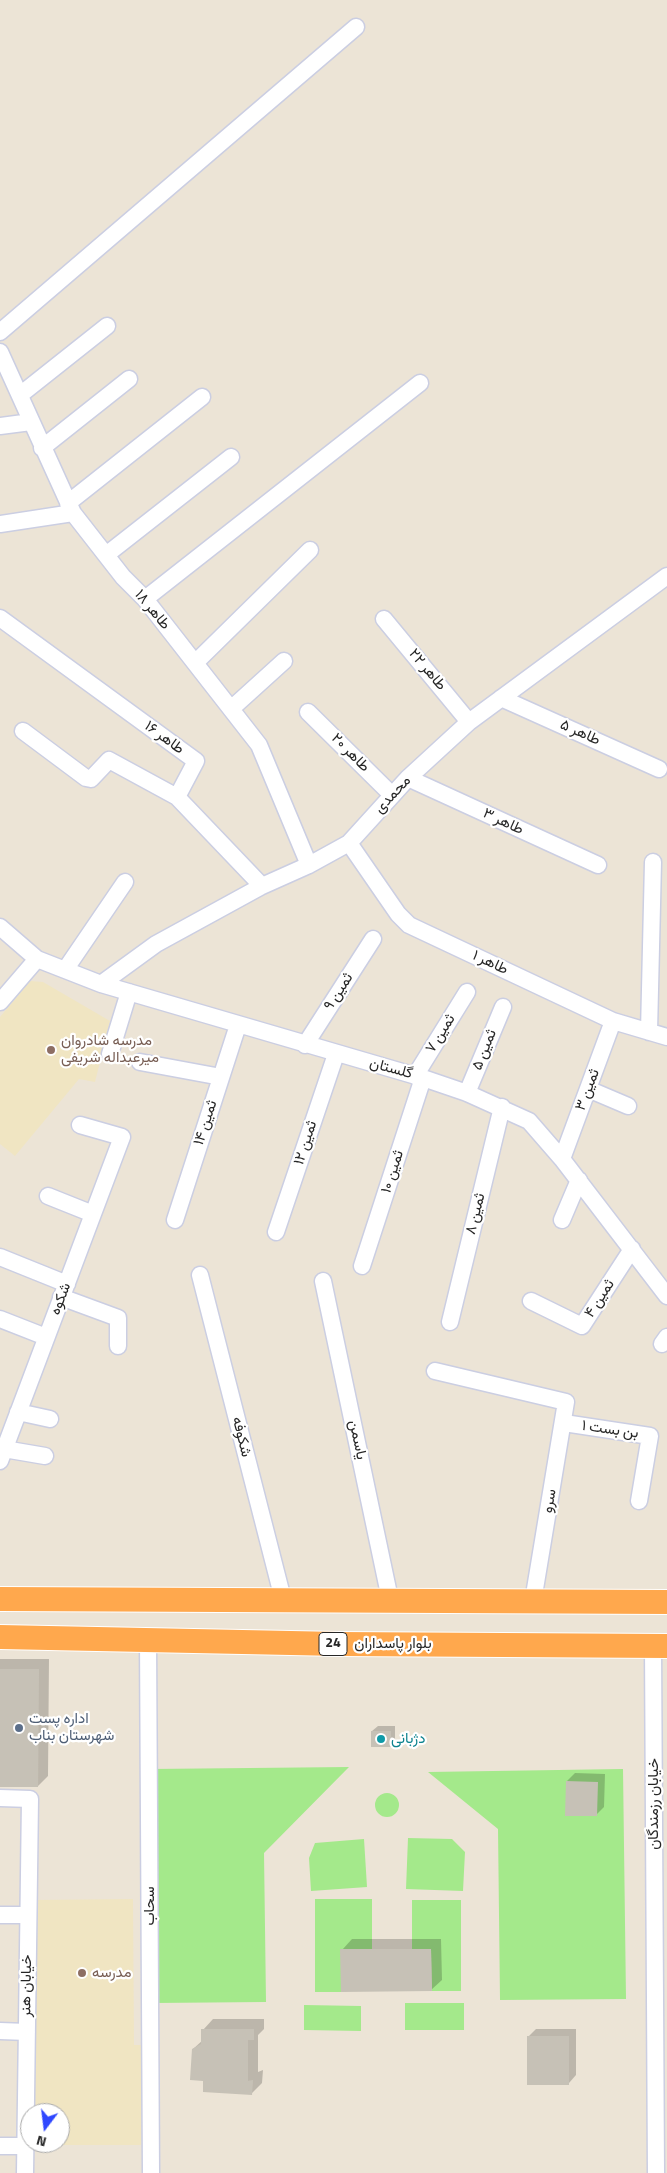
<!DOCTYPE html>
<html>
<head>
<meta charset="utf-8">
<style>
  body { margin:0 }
  #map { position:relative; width:667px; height:2173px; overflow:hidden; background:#ece4d6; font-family:"Titillium Web",sans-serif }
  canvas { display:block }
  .north { position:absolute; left:20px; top:2103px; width:50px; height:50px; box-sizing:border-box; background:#fff; border:1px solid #a9a9a9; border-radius:50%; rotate:195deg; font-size:14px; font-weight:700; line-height:20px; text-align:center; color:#272727 }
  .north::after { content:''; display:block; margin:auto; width:18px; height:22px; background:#2f47ff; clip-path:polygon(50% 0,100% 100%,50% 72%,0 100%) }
</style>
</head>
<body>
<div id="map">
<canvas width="667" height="2173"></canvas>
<div class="north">N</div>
</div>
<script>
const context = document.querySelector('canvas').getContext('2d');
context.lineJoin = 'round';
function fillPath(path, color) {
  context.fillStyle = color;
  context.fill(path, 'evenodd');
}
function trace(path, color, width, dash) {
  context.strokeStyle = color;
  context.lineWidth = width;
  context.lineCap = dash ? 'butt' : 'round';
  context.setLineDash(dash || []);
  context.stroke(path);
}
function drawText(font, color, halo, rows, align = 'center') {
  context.font = font + ' "Titillium Web",Vazirmatn,sans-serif';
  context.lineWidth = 4.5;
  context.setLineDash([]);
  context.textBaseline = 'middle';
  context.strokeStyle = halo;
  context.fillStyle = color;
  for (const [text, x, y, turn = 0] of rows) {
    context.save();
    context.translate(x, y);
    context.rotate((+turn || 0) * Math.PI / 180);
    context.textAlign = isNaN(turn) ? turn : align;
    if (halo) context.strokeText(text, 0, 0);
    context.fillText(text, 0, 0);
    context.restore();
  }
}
fillPath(new Path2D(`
  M 30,981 L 43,982 L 110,1021 L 95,1082 L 79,1079 L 15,1156 L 0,1144 L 0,1017 Z
  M 133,1899 L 134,2045 L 141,2045 L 141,2145 L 32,2145 L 32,2143 L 60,2143 L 60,2113 L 32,2113 L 31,1900 Z`), '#f0e5c2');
fillPath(new Path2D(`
  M 349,1767 L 264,1853 L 266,2002 L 154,2003 L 151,1769 Z
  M 623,1769 L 626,1999 L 500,2000 L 498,1829 L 428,1772 Z
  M375 1805a12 12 0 1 1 24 0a12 12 0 1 1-24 0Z
  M 408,1838 L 452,1839 L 465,1852 L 463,1891 L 406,1889 Z
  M 364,1839 L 367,1887 L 311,1891 L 309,1858 L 315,1843 Z
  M 315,1899 L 372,1899 L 372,1949 L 341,1949 L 341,1992 L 315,1992 Z
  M 412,1900 L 461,1900 L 461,1991 L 432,1991 L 431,1950 L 412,1949 Z
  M 405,2003 L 464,2003 L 464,2030 L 405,2030 Z
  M 304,2005 L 361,2006 L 361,2031 L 304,2030 Z`), '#a4e98b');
fillPath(new Path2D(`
  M 0,1659 L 49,1659 L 48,1776 L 38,1786 L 0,1786 Z
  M 378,1726 L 395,1726 L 395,1741 L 390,1746 L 372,1731 Z
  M 575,1773 L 605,1774 L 604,1807 L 596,1815 L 567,1781 Z
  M 352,1939 L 441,1939 L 442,1980 L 431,1990 L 342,1950 Z
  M 213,2019 L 264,2019 L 264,2029 L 258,2035 L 258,2072 L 263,2070 L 262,2083 L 252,2093 L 204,2079 L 193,2049 L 203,2040 L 203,2030 Z
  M 536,2029 L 576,2029 L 576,2075 L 569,2083 L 528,2037 Z`), '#0003');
fillPath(new Path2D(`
  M 0,1669 L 39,1669 L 38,1787 L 0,1787 Z
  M 371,1731 L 391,1731 L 391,1747 L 371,1747 Z
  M 566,1781 L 598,1782 L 597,1816 L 565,1816 Z
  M 340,1949 L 431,1949 L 432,1991 L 341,1992 Z
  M 201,2029 L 254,2029 L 254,2040 L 248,2040 L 248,2081 L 253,2080 L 252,2095 L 203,2092 L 203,2081 L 190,2080 L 192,2049 L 201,2044 Z
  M 527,2036 L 569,2036 L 569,2085 L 527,2085 Z`), '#c6c1b6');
const minor = new Path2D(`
  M 0,332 L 356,27
  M 0,352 L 73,513 L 123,577 L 145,599 L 259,745 L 309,865
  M 20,395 L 107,326
  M 0,426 L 31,422
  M 42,448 L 129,379
  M 68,503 L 202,397
  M 0,524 L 73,513
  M 106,555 L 231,457
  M 145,599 L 420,383
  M 0,618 L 196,761 L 177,797 L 262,886
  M 384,619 L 469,722
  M 195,663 L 310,550
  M 501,698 L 659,769
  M 231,709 L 284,661
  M 308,712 L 392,795
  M 23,731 L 86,778 L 91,779 L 109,760 L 177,797
  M 408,778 L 598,865
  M 349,843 L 398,914 L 409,925 L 613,1021 L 667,1037
  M 0,927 L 37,959 L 101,984 L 423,1078 L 467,1093 L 529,1121 L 562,1159 L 667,1296
  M 65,970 L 125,882
  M 101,984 L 156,944 L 262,886 L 309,865 L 349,843 L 408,778 L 469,722 L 667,576
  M 0,1002 L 37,959
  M 649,1032 L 653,862
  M 305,1045 L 373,939
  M 110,1054 L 129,992
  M 140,1062 L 221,1077
  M 415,1076 L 467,992
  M 588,1089 L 628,1106
  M 467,1093 L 503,1007
  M 562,1159 L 613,1021
  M 48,1196 L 93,1214
  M 175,1220 L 238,1025
  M 562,1220 L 579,1180
  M 276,1232 L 336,1054
  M 0,1257 L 67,1284
  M 362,1266 L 423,1078
  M 200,1275 L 283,1599
  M 323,1281 L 390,1599
  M 61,1297 L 118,1318 L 118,1346
  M 531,1301 L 582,1326 L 632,1249
  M 0,1319 L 46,1337
  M 450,1322 L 502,1107
  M 662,1344 L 667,1337
  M 435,1371 L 566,1402 L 533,1601
  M 18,1412 L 50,1419
  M 564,1423 L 650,1436 L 639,1501
  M 4,1449 L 45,1456
  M 0,1461 L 122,1137 L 80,1125
  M 148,1639 L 151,2173
  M 653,1646 L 656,2173
  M 0,1798 L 30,1799 L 25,2173
  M 0,1915 L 28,1915
  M 0,2031 L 27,2032
  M 0,2146 L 25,2146`);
const highway = new Path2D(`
  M 0,1599 L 667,1602
  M 0,1637 L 339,1644 L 667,1646`);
trace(minor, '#cbcee2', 19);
trace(highway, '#fff', 26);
trace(minor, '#fff', 16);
trace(highway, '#ffa84d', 24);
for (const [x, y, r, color] of [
  [51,1050,5,"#8d6e63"],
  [19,1728,5,"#5c6f8a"],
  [381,1739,5,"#0f9aa8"],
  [82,1973,5,"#8d6e63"]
]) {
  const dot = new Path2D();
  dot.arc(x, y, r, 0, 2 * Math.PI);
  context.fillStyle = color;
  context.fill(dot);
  trace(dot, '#fff', 2);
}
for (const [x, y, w] of [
  [333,1644,28]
]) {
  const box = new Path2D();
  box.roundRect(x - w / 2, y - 11.5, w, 23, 4);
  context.fillStyle = '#fff';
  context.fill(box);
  trace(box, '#272727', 1);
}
drawText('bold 14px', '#272727', null, [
  ["24",333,1644]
]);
drawText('15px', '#272727', '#fff', [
  ["طاهر ۱۸",152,610,50],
  ["طاهر ۲۲",427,670,50],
  ["طاهر ۵",580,733,24],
  ["طاهر ۱۶",164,738,36],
  ["طاهر ۲۰",350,753,45],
  ["محمدی",393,795,-47],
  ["طاهر ۳",503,822,25],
  ["طاهر ۱",490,963,25],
  ["ثمین ۹",339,992,-57],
  ["ثمین ۷",441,1034,-58],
  ["ثمین ۵",485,1050,-68],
  ["گلستان",391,1069,15],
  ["ثمین ۳",588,1090,-69],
  ["ثمین ۱۴",206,1123,-72],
  ["ثمین ۱۲",306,1143,-72],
  ["ثمین ۱۰",393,1172,-72],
  ["ثمین ۸",476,1214,-76],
  ["شکوه",61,1299,-69],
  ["ثمین ۴",600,1299,-57],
  ["بن بست ۱",610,1430,8],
  ["شکوفه",241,1437,76],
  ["یاسمن",357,1440,78],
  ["سرو",550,1501,-80],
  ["بلوار پاسداران",393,1644],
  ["خیابان رزمندگان",654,1804,-90],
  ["سحاب",150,1906,-90],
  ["خیابان هنر",27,1986,-89]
]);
drawText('15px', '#785e54', '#fff', [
  ["مدرسه شادروان",61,1041],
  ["میرعبداله شریفی",61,1058],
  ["مدرسه",92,1973]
], 'left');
drawText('15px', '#4e5e75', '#fff', [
  ["اداره پست",29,1719],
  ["شهرستان بناب",29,1736]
], 'left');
drawText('15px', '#0d838f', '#fff', [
  ["دژبانی",391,1739]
], 'left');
</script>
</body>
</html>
